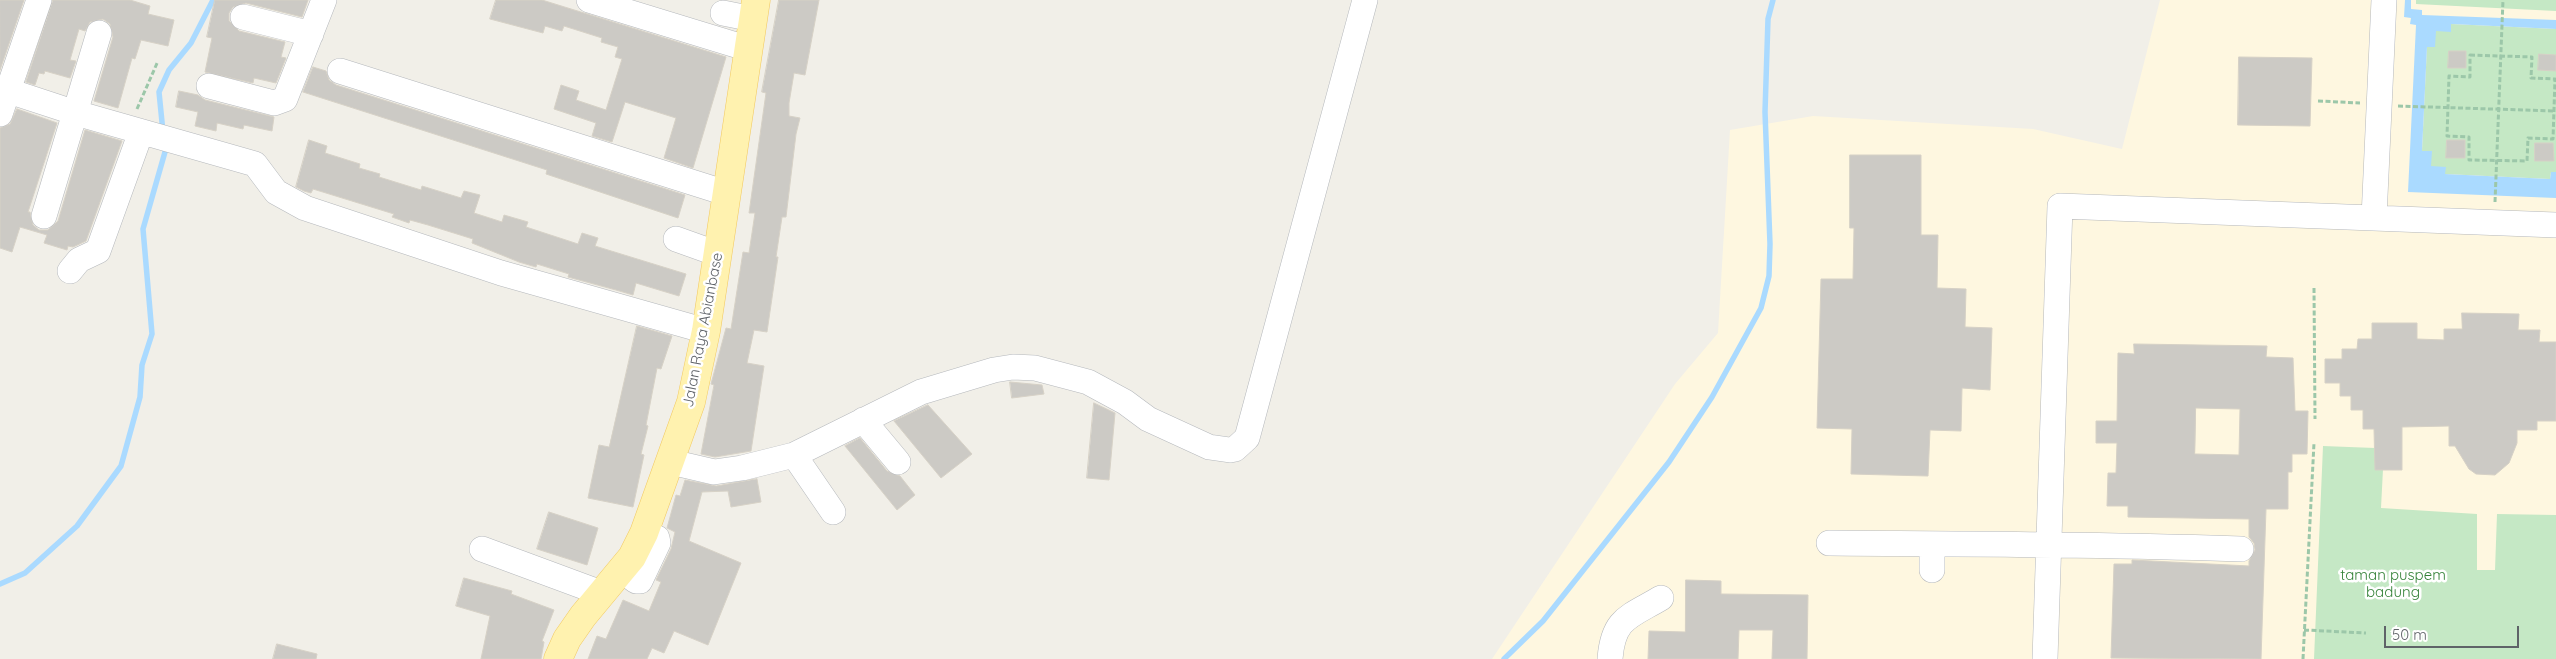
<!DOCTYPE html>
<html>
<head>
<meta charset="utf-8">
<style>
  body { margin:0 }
  #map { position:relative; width:2556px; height:659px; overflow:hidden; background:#f1efe8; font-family:Quicksand,sans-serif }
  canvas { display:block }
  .scale { position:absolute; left:2384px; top:626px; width:135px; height:22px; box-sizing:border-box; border:2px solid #5f6368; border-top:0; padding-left:6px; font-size:15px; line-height:18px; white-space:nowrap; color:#5f6368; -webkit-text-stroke:4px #fff; paint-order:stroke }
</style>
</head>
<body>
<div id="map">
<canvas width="2556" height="659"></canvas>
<div class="scale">50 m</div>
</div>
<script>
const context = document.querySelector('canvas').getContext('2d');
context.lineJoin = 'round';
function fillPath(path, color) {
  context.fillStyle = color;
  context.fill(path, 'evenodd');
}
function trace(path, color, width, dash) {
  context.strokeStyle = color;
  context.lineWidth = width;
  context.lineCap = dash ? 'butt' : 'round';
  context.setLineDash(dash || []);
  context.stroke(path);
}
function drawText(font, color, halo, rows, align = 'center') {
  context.font = font + ' Quicksand,sans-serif';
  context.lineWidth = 5;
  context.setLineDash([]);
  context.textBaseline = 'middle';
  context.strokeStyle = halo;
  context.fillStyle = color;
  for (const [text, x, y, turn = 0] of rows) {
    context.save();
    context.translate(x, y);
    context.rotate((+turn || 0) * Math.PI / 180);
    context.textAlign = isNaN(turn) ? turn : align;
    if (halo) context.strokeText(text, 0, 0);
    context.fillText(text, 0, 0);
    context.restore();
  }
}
fillPath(new Path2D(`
  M 2160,0 L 2556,0 L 2556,659 L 1492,659 L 1675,384 L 1718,333 L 1730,130 L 1813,116 L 2033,129 L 2122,149 Z`), '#fef7e0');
fillPath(new Path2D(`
  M 2416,0 L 2556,0 L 2556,11 L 2416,4 Z
  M 2451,24 L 2556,29 L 2556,172 L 2551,172 L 2550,179 L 2445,174 L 2431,167 L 2422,151 L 2427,46 L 2436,31 Z
  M 2323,446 L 2375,448 L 2375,469 L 2383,469 L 2381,508 L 2477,514 L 2477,570 L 2495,570 L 2497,514 L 2556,515 L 2556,659 L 2314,659 Z`), '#c5e8c5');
fillPath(new Path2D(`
  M 2405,0 L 2411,0 L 2411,9 L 2422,10 L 2422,15 L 2556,20 L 2556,29 L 2451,24 L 2451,32 L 2436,31 L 2435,47 L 2427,47 L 2422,151 L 2432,151 L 2431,166 L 2446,167 L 2445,174 L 2550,179 L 2551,172 L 2556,172 L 2556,198 L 2408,192 L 2416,25 L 2410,24 L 2411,18 L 2404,17 Z`), '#aadaff');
trace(new Path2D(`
  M 163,132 L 159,92 L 169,70 L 191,43 L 213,0
  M 0,584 L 25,573 L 77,526 L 121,466 L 140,397 L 142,365 L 152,334 L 143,229 L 165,152 L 164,144
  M 1504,659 L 1543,621 L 1669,462 L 1712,397 L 1761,308 L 1769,276 L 1770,244 L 1765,112 L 1768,19 L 1773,0`), '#aadaff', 5.5);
const building = new Path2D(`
  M 0,0 L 24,0 L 0,70 Z
  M 53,0 L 130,0 L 150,6 L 148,14 L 174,20 L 168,46 L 141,40 L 135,59 L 132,58 L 118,108 L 94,101 L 113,37 L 110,24 L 103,19 L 90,22 L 85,31 L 79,29 L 70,60 L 76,61 L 70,78 L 45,71 L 44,74 L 39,73 L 35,85 L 26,82 Z
  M 215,0 L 308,0 L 302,17 L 246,3 L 233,7 L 229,13 L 229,21 L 239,31 L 285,42 L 281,57 L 286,58 L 276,83 L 254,78 L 253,83 L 205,72 L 212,38 L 207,37 Z
  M 496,0 L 542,0 L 726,57 L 693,168 L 664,158 L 676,118 L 625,102 L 612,142 L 592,136 L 596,123 L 554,109 L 561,85 L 579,91 L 576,100 L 606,110 L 622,59 L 615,57 L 618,47 L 601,42 L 602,38 L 564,26 L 562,31 L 545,26 L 543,33 L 490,19 Z
  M 779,0 L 819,0 L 805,75 L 794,73 L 789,103 L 789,116 L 800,118 L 796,134 L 786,217 L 782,217 L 776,257 L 778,257 L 767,332 L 754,330 L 747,363 L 764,366 L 751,451 L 715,457 L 701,454 L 714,385 L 711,384 L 726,328 L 731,329 L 743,252 L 749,253 L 755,213 L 749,213 L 766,93 L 762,92 Z
  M 2449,51 L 2466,51 L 2466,68 L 2448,68 Z
  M 2539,54 L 2556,55 L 2556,71 L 2538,70 Z
  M 2239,57 L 2312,58 L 2310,126 L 2238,125 Z
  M 313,67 L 326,71 L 329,80 L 336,85 L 685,195 L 678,218 L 546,174 L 547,170 L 303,92 Z
  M 179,91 L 198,95 L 205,100 L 274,117 L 272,131 L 244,125 L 243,129 L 217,123 L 216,131 L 195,126 L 198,112 L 176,107 Z
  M 17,109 L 57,123 L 28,212 L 30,212 L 33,225 L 39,230 L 48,230 L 58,221 L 85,130 L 122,141 L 86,241 L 73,247 L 68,246 L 67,250 L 44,243 L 47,235 L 20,227 L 12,252 L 0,248 L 0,128 L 10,124 Z
  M 309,140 L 327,146 L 325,153 L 360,164 L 359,168 L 380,174 L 379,177 L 421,190 L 422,186 L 461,198 L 464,191 L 480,195 L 474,213 L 502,222 L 504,215 L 528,222 L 526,227 L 578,244 L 582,233 L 598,238 L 595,246 L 686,274 L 679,296 L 636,283 L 633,295 L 616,290 L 568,277 L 569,274 L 537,264 L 536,267 L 519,262 L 472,243 L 473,239 L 428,225 L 410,220 L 409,223 L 392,217 L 394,214 L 313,189 L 311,193 L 304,191 L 296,187 Z
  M 2447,140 L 2465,140 L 2465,158 L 2446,158 Z
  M 2535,143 L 2553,143 L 2554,161 L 2535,161 Z
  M 1850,155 L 1921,155 L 1921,235 L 1938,235 L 1937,288 L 1966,289 L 1965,327 L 1992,328 L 1990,390 L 1962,388 L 1961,431 L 1930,430 L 1928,476 L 1851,474 L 1852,429 L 1817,428 L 1821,279 L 1853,279 L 1854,228 L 1850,228 Z
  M 2462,313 L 2519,314 L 2518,330 L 2540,330 L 2539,342 L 2556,342 L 2556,421 L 2537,421 L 2537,430 L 2517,430 L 2517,443 L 2509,463 L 2495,475 L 2476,474 L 2469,469 L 2455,446 L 2449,446 L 2449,426 L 2402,427 L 2402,470 L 2375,470 L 2374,429 L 2363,429 L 2363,410 L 2351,410 L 2351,396 L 2340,396 L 2340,383 L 2325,383 L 2325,359 L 2342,359 L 2342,349 L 2357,349 L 2358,339 L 2372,339 L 2372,323 L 2417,323 L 2417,339 L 2444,340 L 2444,329 L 2462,329 Z
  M 637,326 L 672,336 L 661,369 L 657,368 L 646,425 L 648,426 L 641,454 L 644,455 L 633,507 L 588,498 L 599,445 L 609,447 Z
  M 2134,344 L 2267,346 L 2266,357 L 2293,358 L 2295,411 L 2308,411 L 2307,454 L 2292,454 L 2292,472 L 2288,472 L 2288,509 L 2266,509 L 2261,659 L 2111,658 L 2114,564 L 2132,564 L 2132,560 L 2249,566 L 2249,561 L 2255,550 L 2254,543 L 2249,537 L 2249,519 L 2128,517 L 2128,506 L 2107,506 L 2108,473 L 2116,473 L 2117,443 L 2096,443 L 2096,421 L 2117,421 L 2118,353 L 2134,354 ZM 2196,408 L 2240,409 L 2239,455 L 2195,454 Z
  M 1010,382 L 1042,385 L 1044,394 L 1012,398 Z
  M 1094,403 L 1115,413 L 1109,480 L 1087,478 Z
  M 928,405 L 972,454 L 941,478 L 894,421 Z
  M 860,438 L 887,471 L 900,476 L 915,495 L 897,510 L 845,446 Z
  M 757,479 L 761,502 L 731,507 L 728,491 L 702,492 L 689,541 L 741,563 L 708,645 L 674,631 L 664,653 L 652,648 L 647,659 L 588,659 L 597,636 L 606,639 L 623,600 L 649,611 L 661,582 L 656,580 L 671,549 L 675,532 L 667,528 L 676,495 L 680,496 L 685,480 L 716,486 Z
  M 549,512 L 598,528 L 587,565 L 537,549 Z
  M 464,578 L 512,591 L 511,594 L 554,610 L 542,641 L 544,642 L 541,659 L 481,659 L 490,616 L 456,606 Z
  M 1686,580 L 1721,581 L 1721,594 L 1808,595 L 1807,659 L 1772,659 L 1773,630 L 1739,630 L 1738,659 L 1648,659 L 1649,631 L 1685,632 Z
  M 277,644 L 317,654 L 316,659 L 273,659 Z`);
fillPath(building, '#cccac5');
trace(building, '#d6d1c6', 1);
const minor = new Path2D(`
  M 589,0 L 749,49
  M 723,13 L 753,19
  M 243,17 L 311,34
  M 340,71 L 726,193
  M 209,86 L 274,103 L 285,99 L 324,0
  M 0,88 L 76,113 L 255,164 L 276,192 L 305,208 L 501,273 L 706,331
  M 0,114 L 39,0
  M 44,216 L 99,33
  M 2374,218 L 2384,0
  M 676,239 L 718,254
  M 70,271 L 79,260 L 98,251 L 141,132
  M 863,420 L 898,462
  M 794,455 L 833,512
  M 671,462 L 714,472 L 742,468 L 794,455 L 921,392 L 994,370 L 1013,367 L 1035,368 L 1088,382 L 1125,402 L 1148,419 L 1209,447 L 1230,450 L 1235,449 L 1247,438 L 1365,0
  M 1829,543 C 1966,544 2104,544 2241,549
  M 482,549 L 601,593
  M 621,570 L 636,581 L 640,581 L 658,543 L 657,538 L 644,533
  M 1932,570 L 1932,544
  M 1610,659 C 1613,618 1629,617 1661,598
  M 2045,659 L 2060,206 L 2556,225`);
const major = new Path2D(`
  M 558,659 L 567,639 L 583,616 L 632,557 L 644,533 L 691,402 L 706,331 L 756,0`);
trace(minor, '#b5b8bc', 26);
trace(major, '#f2c960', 29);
trace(new Path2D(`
  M 2470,55 L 2532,57 L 2531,78 L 2555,79 L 2553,139 L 2528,138 L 2527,161 L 2469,160 L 2469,137 L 2447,136 L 2449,76 L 2470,77 Z
  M 2318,101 L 2360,103
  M 2398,106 L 2554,111
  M 137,109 L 158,61
  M 2495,202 L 2503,0
  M 2314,288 L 2315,419
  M 2304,630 L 2366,633
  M 2303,659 L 2314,443`), '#9cc7a9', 3, [5, 2.5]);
trace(minor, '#fff', 25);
trace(major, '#fff2af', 28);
drawText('15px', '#5f6368', '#fff', [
  ["Jalan Raya Abianbase",703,330,-79]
]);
drawText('15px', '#348238', '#fff', [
  ["taman puspem",2393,575],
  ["badung",2393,592]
]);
</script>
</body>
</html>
